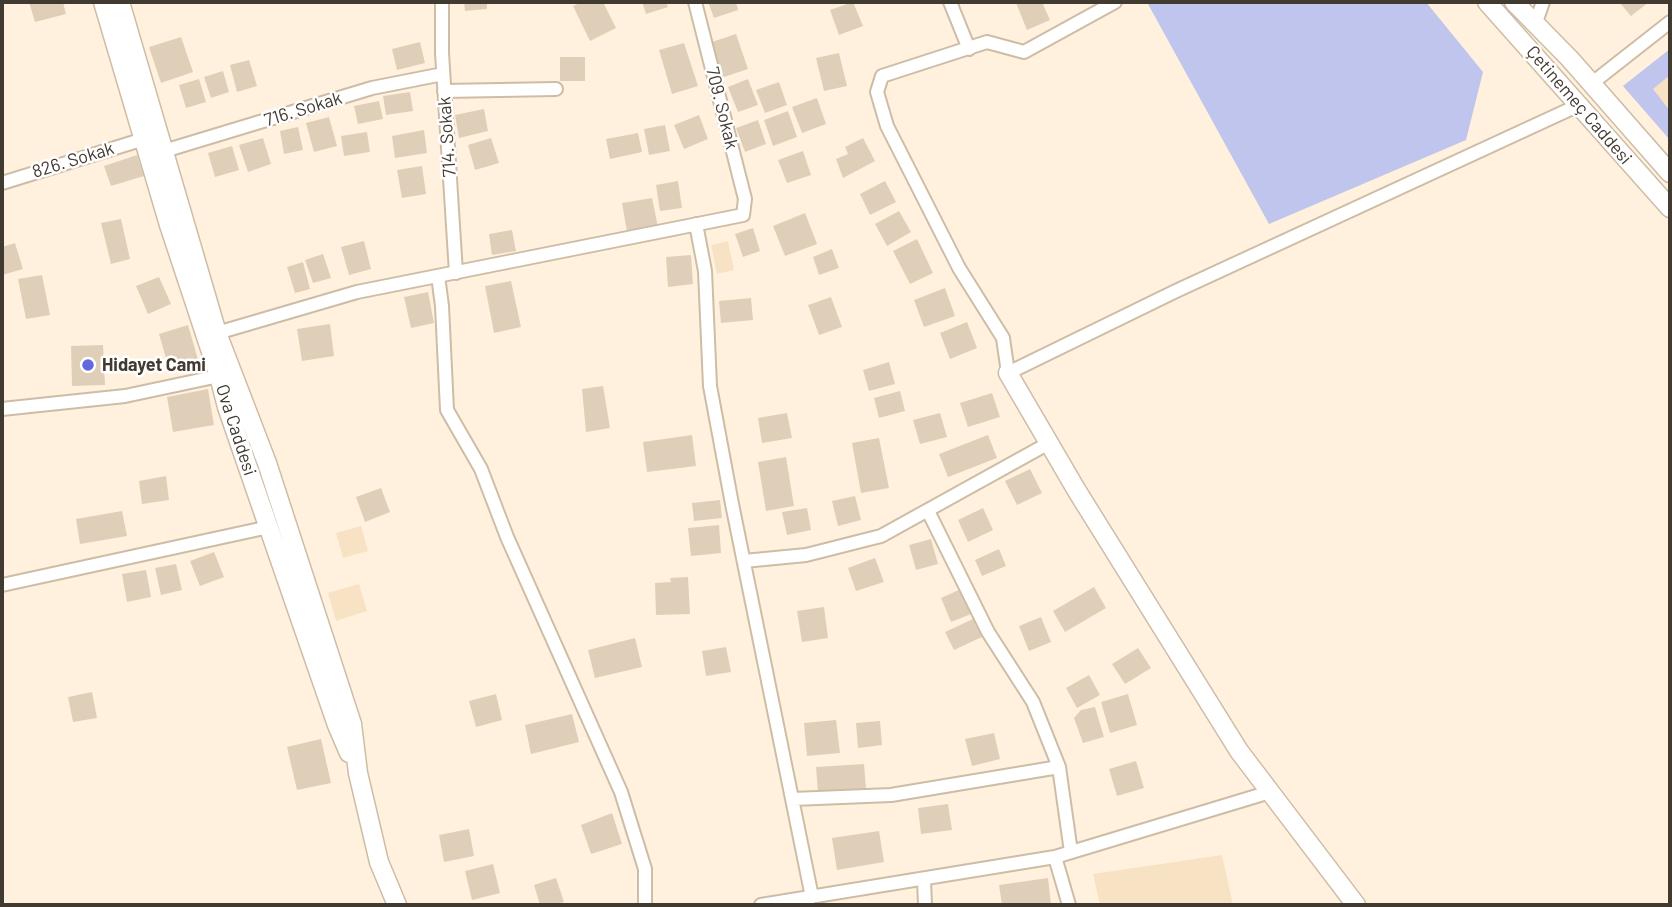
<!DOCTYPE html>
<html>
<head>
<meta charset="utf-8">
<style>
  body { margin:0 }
  #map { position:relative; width:1672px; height:907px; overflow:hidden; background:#fff1de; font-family:Barlow,sans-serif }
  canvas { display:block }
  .frame { position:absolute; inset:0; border:4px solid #413a31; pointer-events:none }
</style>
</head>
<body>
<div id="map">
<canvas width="1672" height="907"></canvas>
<div class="frame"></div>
</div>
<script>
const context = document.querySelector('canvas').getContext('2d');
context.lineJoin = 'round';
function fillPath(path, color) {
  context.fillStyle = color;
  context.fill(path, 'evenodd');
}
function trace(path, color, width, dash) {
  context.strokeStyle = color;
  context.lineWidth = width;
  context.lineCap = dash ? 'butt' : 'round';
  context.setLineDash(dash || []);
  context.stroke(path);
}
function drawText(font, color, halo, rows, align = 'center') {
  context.font = font + ' Barlow,sans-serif';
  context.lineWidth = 5;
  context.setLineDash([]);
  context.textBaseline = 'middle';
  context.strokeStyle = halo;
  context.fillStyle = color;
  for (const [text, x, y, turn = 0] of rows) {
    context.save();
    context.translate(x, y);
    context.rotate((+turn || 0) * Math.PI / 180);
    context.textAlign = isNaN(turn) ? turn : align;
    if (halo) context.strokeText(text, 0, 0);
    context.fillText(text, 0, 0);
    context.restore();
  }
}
fillPath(new Path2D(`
  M 1670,49 L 1670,140 L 1623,86 Z
  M 728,241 L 734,270 L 717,274 L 711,245 Z
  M 361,526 L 368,551 L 343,558 L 336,533 Z
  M 359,584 L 367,611 L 336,621 L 328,593 Z
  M 1222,855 L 1233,905 L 1100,905 L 1093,874 Z`), '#f8e2c4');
fillPath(new Path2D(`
  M 1154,2 L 1426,2 L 1483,72 L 1466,140 L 1269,224 L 1148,4 Z
  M 1670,49 L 1670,75 L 1653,89 L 1670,111 L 1670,140 L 1623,86 Z`), '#bfc5ec');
fillPath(new Path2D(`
  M 29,2 L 63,2 L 66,14 L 35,22 Z
  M 464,2 L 487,2 L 487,9 L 465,11 Z
  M 582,2 L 603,2 L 616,28 L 590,41 L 573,6 Z
  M 642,2 L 666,2 L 668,7 L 646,14 Z
  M 708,2 L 736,2 L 738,10 L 714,18 Z
  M 853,2 L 863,26 L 839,35 L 830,10 Z
  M 1019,2 L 1042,2 L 1050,20 L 1027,30 L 1016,3 Z
  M 1619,2 L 1649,2 L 1631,16 Z
  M 736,34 L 748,69 L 721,78 L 709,43 Z
  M 181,37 L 193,72 L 161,83 L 149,47 Z
  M 420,42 L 425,63 L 397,70 L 392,49 Z
  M 684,43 L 698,86 L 672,94 L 659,50 Z
  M 839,53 L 847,86 L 824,91 L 816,58 Z
  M 560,57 L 585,57 L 585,81 L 560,81 Z
  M 249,60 L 257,86 L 237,92 L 230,65 Z
  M 223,71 L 229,92 L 211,98 L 204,77 Z
  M 199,79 L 206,102 L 186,108 L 179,85 Z
  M 748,79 L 758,105 L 738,112 L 728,87 Z
  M 779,82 L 787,105 L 765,113 L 756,90 Z
  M 410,92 L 413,111 L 386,115 L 383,96 Z
  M 817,98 L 826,124 L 802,133 L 792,107 Z
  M 379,101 L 383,119 L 358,124 L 354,106 Z
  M 484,109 L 488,131 L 459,138 L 455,115 Z
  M 788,111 L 797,137 L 773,146 L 764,120 Z
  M 699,115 L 708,139 L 684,149 L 674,125 Z
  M 329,117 L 337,146 L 314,152 L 306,123 Z
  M 758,120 L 766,144 L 745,152 L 736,128 Z
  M 665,125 L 670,151 L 649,155 L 644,129 Z
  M 298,127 L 303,150 L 284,154 L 280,131 Z
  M 424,130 L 427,153 L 395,158 L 392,136 Z
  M 367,132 L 370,152 L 344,156 L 341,136 Z
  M 638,133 L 642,152 L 610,159 L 606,139 Z
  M 263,138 L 271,164 L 248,172 L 239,145 Z
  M 491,138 L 499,163 L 475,170 L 468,145 Z
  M 863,138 L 875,161 L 843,178 L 836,159 L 848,154 L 845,147 Z
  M 232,146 L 239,170 L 215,177 L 208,153 Z
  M 803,151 L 811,175 L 787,183 L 778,160 Z
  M 137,155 L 144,176 L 111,186 L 104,166 Z
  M 422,166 L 426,194 L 402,198 L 397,170 Z
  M 678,181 L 682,208 L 660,211 L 656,185 Z
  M 885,181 L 896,202 L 870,215 L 860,194 Z
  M 652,198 L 658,227 L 627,232 L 622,203 Z
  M 899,211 L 911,232 L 887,246 L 875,224 Z
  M 805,213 L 817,244 L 785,256 L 773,226 Z
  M 121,219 L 130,259 L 111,264 L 101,223 Z
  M 753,228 L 760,251 L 743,257 L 735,234 Z
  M 512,230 L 516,251 L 492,255 L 489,234 Z
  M 917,239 L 933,273 L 910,284 L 893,251 Z
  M 364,241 L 371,269 L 349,275 L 341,247 Z
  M 15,243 L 23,269 L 2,275 L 2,247 Z
  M 832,249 L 839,268 L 819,275 L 813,257 Z
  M 323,254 L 331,278 L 313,283 L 305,260 Z
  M 691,255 L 693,284 L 668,287 L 666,257 Z
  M 303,262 L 310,289 L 295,293 L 287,267 Z
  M 42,275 L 50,315 L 26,319 L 18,279 Z
  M 159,277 L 171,304 L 148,314 L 136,286 Z
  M 511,281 L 521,327 L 494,333 L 485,286 Z
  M 945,288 L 955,316 L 924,327 L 914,300 Z
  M 428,292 L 434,323 L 411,328 L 404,297 Z
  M 831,297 L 842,327 L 819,335 L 808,305 Z
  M 751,298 L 753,320 L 721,323 L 719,301 Z
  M 967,322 L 977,348 L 950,359 L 940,333 Z
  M 330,324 L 334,356 L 302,361 L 297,329 Z
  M 188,325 L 199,363 L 170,372 L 159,334 Z
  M 103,345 L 105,385 L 72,386 L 71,346 Z
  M 889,362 L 895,384 L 869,391 L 863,370 Z
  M 603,386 L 610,428 L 586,432 L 582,389 Z
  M 208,389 L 214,425 L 173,432 L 167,397 Z
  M 900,391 L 905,411 L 879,418 L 874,398 Z
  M 992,393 L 1000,417 L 968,427 L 960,403 Z
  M 787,413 L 792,438 L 762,443 L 758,418 Z
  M 940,413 L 947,437 L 920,444 L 913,420 Z
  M 692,435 L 696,466 L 647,472 L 643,442 Z
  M 988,435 L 997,458 L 948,477 L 939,454 Z
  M 879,438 L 889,488 L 861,493 L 852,443 Z
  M 786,457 L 794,506 L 766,511 L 758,462 Z
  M 1030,469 L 1042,493 L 1017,505 L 1005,481 Z
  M 166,476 L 169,500 L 142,504 L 139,481 Z
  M 381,488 L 390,512 L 365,522 L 356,497 Z
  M 855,496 L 861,520 L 838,526 L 832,501 Z
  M 720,500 L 722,518 L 694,521 L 692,503 Z
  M 807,508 L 811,530 L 787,535 L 782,512 Z
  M 983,508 L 993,530 L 968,542 L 958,520 Z
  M 122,511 L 127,536 L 80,544 L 76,519 Z
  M 719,525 L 721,553 L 691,556 L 688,528 Z
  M 931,539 L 938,564 L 916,570 L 909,545 Z
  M 999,549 L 1006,566 L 982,576 L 975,560 Z
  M 214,552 L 224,577 L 200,586 L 190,561 Z
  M 875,558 L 884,582 L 856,591 L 848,568 Z
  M 176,564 L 182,590 L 161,595 L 155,568 Z
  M 146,570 L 151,597 L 127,602 L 122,574 Z
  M 688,577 L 690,614 L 656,615 L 655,583 L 671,582 L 670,578 Z
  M 1094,587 L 1106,608 L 1065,632 L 1053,611 Z
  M 961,589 L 971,614 L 951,622 L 941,598 Z
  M 824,607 L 828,638 L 802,642 L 797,611 Z
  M 1041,617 L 1051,642 L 1029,651 L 1019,626 Z
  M 973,619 L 982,637 L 954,650 L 945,632 Z
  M 635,638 L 642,667 L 595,678 L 588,650 Z
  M 726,647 L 731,672 L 706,676 L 702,651 Z
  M 1138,648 L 1151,668 L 1125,684 L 1112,664 Z
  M 1089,675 L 1100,695 L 1077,708 L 1066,688 Z
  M 92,692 L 97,718 L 73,722 L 68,697 Z
  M 496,694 L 502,720 L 476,727 L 469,701 Z
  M 1128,694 L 1137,725 L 1110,733 L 1101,702 Z
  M 1095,707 L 1104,737 L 1083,743 L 1074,718 L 1081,710 Z
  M 572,714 L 579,742 L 531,754 L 525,725 Z
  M 836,720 L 840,753 L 807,756 L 804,723 Z
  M 880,721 L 882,745 L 858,748 L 856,723 Z
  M 994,733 L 1000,759 L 972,766 L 965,739 Z
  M 321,739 L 331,783 L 297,790 L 287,747 Z
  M 1136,761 L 1144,788 L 1117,796 L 1109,769 Z
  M 864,764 L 866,789 L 818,792 L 816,767 Z
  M 948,804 L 952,830 L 921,834 L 918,808 Z
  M 612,813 L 622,844 L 591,854 L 581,825 Z
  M 469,829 L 474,856 L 444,862 L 439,835 Z
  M 879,831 L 884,862 L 837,870 L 832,838 Z
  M 493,864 L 500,893 L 472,900 L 465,871 Z
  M 556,878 L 564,902 L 553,905 L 540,905 L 534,885 Z
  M 1048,878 L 1051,905 L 1002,905 L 999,885 Z`), '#e0cfb8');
const street = new Path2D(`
  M 442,2 L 442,53 L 456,273
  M 950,2 L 969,49
  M 1115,2 L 1024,52 L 987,42 L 882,76 L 877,92 L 887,126 L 959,268 L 1003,338 L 1008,373 L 1176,291 L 1579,105
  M 1535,25 L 1543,2
  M 1591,84 L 1670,22
  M 444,91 L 556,89
  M 164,151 L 372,88 L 443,74
  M 2,183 L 144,139
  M 696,224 L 705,271 L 710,386 L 732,504 L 812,897
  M 438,276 L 442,306 L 447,410 L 481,469 L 507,537 L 621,792 L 645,869 L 645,905
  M 217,333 L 357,292 L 743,215 L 745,199 L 695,2
  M 2,409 L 125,396 L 219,376
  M 928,511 L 988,632 L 1033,702 L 1059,767 L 1071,852
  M 744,561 L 806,555 L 881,536 L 1049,443
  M 2,585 L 269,527
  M 793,799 L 891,795 L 1059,767
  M 1055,857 L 1069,905
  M 924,880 L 925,905
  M 761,905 L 1055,857 L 1270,792`);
const secondary = new Path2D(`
  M 103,2 L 169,225 L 219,376 L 227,407 L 337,725 L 349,753
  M 120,2 L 217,333 L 267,463 L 352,724 L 358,773 L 379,862 L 397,905
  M 1487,2 L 1670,208
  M 1514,2 L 1570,59 L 1670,173
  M 1008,373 L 1077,491 L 1239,751 L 1356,905`);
trace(street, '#cebda6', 16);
trace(secondary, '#cebda6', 21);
trace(street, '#fff', 12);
trace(secondary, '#fff', 18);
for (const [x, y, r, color] of [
  [88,365,7,"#6367e0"]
]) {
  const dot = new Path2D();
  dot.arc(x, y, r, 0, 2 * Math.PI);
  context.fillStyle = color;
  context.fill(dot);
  trace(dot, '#fff', 2.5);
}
drawText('18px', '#413a31', '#fff', [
  ["Çetinemeç Caddesi",1579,105,49],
  ["709. Sokak",722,108,76],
  ["716. Sokak",303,109,-17],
  ["714. Sokak",447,137,-94],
  ["826. Sokak",73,160,-17],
  ["Ova Caddesi",236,430,72]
]);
drawText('bold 18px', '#413a31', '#fff', [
  ["Hidayet Cami",102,365]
], 'left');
</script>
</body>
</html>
